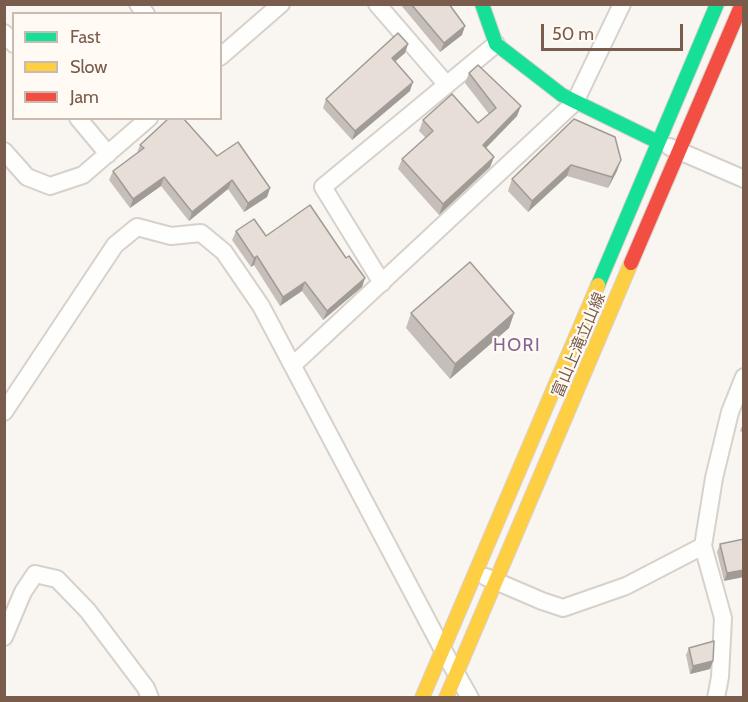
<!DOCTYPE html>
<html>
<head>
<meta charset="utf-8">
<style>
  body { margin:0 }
  #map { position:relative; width:748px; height:702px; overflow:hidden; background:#f9f5f0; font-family:Cabin,sans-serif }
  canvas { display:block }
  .frame { position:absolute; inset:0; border:6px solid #7a5c4d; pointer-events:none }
  .legend { position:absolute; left:12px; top:12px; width:210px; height:108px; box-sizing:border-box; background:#fffaf3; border:2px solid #cabbb1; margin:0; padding:8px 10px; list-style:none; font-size:18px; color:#7a5c4d }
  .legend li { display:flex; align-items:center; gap:12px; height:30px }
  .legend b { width:30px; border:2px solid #cabbb1 }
  .scale { position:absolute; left:541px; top:24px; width:142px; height:27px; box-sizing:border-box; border:3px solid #7a5c4d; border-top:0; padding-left:8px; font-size:18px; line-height:21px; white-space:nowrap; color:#7a5c4d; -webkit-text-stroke:4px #fffaf3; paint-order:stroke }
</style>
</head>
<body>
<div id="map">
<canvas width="748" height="702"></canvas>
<div class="frame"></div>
<ul class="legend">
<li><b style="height:8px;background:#16e098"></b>Fast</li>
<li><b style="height:8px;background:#ffcf43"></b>Slow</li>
<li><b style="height:8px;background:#f24e42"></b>Jam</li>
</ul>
<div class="scale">50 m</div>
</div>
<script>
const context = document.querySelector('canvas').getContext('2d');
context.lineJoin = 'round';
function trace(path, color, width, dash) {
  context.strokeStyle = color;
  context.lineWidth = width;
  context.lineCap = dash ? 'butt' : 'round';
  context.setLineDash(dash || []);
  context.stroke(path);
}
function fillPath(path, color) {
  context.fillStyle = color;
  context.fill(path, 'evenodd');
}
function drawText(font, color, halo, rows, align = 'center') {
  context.font = font + ' Cabin,"Noto Sans JP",sans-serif';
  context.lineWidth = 4.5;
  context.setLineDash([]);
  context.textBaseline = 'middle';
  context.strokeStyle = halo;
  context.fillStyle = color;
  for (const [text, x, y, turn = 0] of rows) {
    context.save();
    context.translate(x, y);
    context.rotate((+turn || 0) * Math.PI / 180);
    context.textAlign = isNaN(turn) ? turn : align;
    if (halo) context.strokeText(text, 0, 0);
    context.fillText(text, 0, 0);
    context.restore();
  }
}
const street = new Path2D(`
  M 138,4 L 146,14
  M 377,4 L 447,85
  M 4,33 L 14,44
  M 220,57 L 281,4
  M 78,118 L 108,154
  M 670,147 L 744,179
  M 4,151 L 27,177 L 50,186 L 83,175 L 149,118
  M 382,283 L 323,187 L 496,44
  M 293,365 L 575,102 L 622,4
  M 4,412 L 115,245 L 137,227 L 171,236 L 201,233 L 224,252 L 261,306 L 443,650 L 470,698
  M 486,577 L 542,601 L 563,608 L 626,586 L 703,546
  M 4,637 L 23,592 L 35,574 L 57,579 L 88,611 L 146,688 L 150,698
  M 716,698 L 720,677 L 723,618 L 703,546 L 714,478 L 730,412 L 744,377`);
const fast = new Path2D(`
  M 482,4 L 496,44 L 562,95 L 658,142
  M 598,285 L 717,4`);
const slow = new Path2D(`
  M 422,698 L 598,285
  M 446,698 L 631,263`);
const jam = new Path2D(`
  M 631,263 L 742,4`);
trace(street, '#d7d1cb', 20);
trace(fast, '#d9d2cb', 16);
trace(slow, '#d9d2cb', 16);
trace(jam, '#d9d2cb', 16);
trace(street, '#fefefd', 16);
trace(fast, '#16e098', 14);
trace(slow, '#ffcf43', 14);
trace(jam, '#f24e42', 14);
fillPath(new Path2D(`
  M 400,4 L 449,4 L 462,35 L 440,52 Z
  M 408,44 L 405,53 L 395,62 L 410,91 L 352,140 L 323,108 L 326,99 Z
  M 469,73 L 517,116 L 486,148 L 494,157 L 490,167 L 439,215 L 398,169 L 402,159 L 426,138 L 419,131 L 423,120 L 478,123 L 489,114 L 465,83 Z
  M 574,119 L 617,171 L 608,188 L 567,176 L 528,212 L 508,191 L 512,179 Z
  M 140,145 L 217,156 L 270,188 L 267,197 L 244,212 L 228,189 L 189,221 L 161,186 L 130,208 L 109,180 L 113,171 L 137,153 Z
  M 236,231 L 266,236 L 346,258 L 365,278 L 362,287 L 323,320 L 302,291 L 280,306 L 254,265 L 251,267 L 232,240 Z
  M 411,313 L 514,313 L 509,328 L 450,379 L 406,328 Z
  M 744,421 L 744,433 L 740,431 Z
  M 744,539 L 724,581 L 717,552 L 720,544 Z
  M 689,648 L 713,661 L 710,669 L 690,674 L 686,655 Z`), '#c6bfb9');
fillPath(new Path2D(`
  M 465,26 L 462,35 L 440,52 L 444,43 Z
  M 408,44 L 405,53 L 388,67 L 392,58 Z
  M 413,82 L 410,91 L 352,140 L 355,131 Z
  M 521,106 L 517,116 L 479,155 L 483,145 Z
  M 494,157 L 490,167 L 439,215 L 443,204 Z
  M 621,160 L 617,171 L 608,188 L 612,177 Z
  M 571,165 L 567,176 L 528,212 L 532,201 Z
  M 164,177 L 161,186 L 130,208 L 133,199 Z
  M 232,180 L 228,189 L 189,221 L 192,212 Z
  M 270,188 L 267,197 L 244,212 L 248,203 Z
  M 257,256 L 254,265 L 251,267 L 254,258 Z
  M 365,278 L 362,287 L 323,320 L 327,311 Z
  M 305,282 L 302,291 L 280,306 L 283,297 Z
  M 514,313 L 509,328 L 450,379 L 455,364 Z
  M 744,570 L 744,577 L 724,581 L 727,573 Z
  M 713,661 L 710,669 L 690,674 L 693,666 Z`), '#a19b96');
const building = new Path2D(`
  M 411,4 L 449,4 L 465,26 L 444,43 Z
  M 398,33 L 408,44 L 392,58 L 413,82 L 355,131 L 326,99 Z
  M 478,65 L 521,106 L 483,145 L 494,157 L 443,204 L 402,159 L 433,131 L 423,120 L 452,94 L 478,123 L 496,108 L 469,73 Z
  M 169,118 L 183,118 L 217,156 L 238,142 L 270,188 L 248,203 L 232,180 L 192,212 L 164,177 L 133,199 L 113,171 L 144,148 L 140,145 Z
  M 574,119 L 615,137 L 621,160 L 612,177 L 571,165 L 532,201 L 512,179 Z
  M 310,205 L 346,258 L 349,256 L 365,278 L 327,311 L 305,282 L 283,297 L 257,256 L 254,258 L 236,231 L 254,219 L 266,236 Z
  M 470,262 L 514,313 L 455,364 L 411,313 Z
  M 744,539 L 744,570 L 727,573 L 720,544 Z
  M 714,641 L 713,661 L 693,666 L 689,648 Z`);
fillPath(building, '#e6ded7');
trace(building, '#a19b96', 1.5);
drawText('16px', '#7a5c4d', '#fffaf3', [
  ["富山上滝立山線",579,345,-67]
]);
context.letterSpacing = '1.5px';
drawText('18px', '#846695', '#fffaf3', [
  ["HORI",517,346]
]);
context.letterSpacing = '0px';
</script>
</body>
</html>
